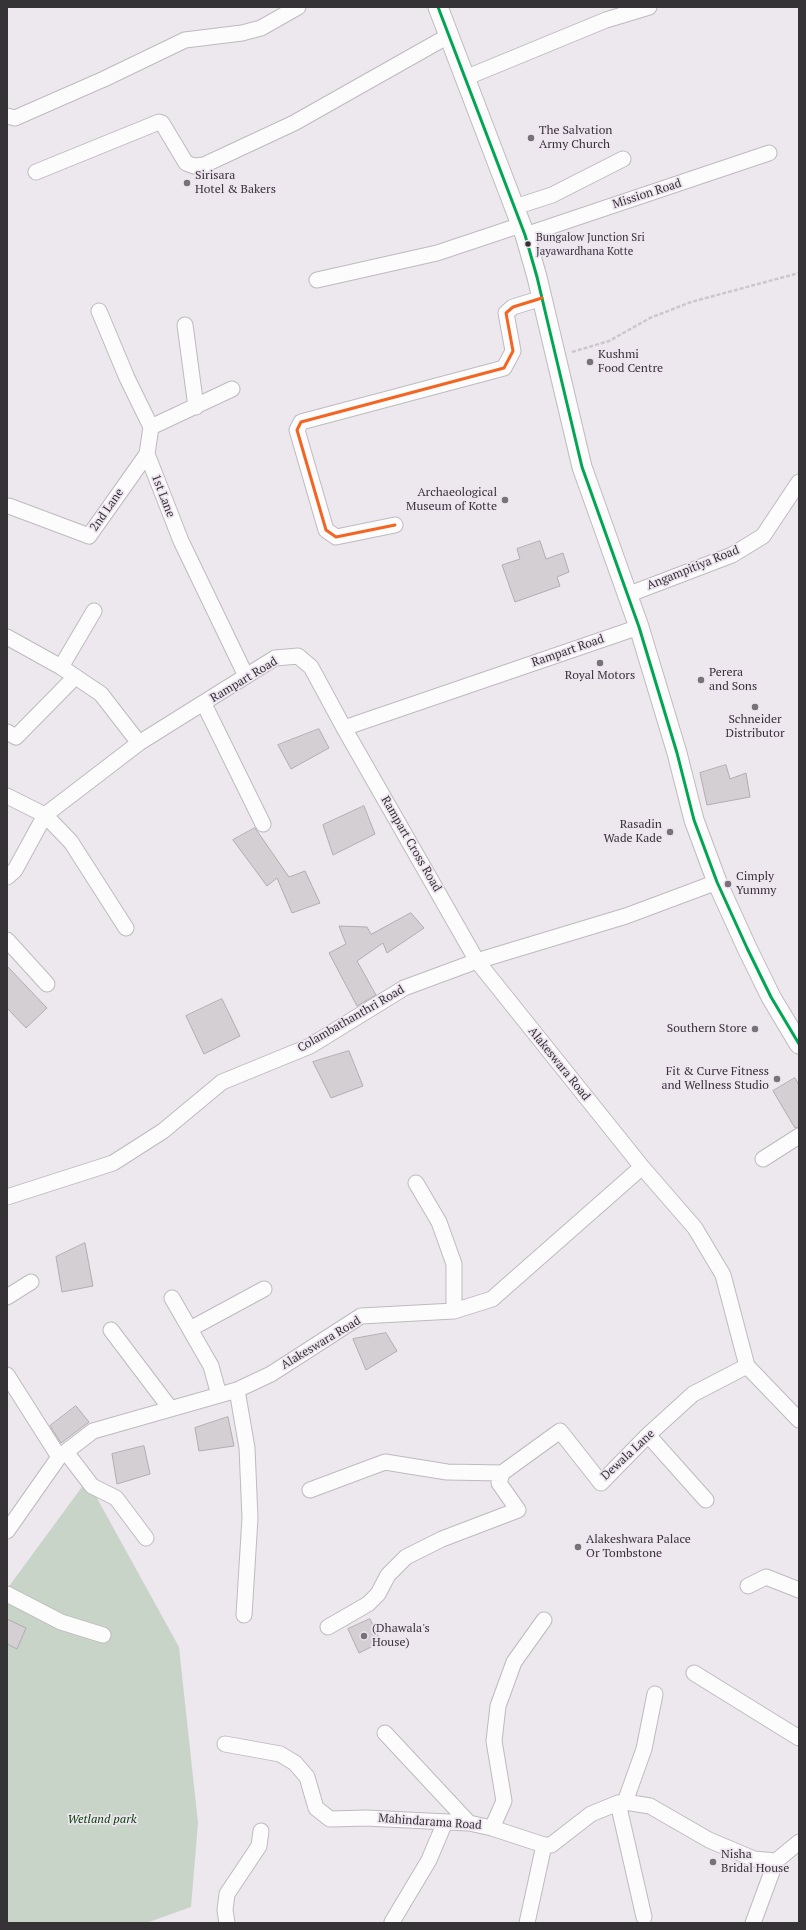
<!DOCTYPE html>
<html>
<head>
<meta charset="utf-8">
<style>
  body { margin:0 }
  #map { position:relative; width:806px; height:1930px; overflow:hidden; background:#ede8ed; font-family:"PT Serif",serif }
  canvas { display:block }
  .frame { position:absolute; inset:0; border:8px solid #363337; pointer-events:none }
</style>
</head>
<body>
<div id="map">
<canvas width="806" height="1930"></canvas>
<div class="frame"></div>
</div>
<script>
const context = document.querySelector('canvas').getContext('2d');
context.lineJoin = 'round';
function fillPath(path, color) {
  context.fillStyle = color;
  context.fill(path, 'evenodd');
}
function trace(path, color, width, dash) {
  context.strokeStyle = color;
  context.lineWidth = width;
  context.lineCap = dash ? 'butt' : 'round';
  context.setLineDash(dash || []);
  context.stroke(path);
}
function drawText(font, color, halo, rows, align = 'center') {
  context.font = font + ' "PT Serif",serif';
  context.lineWidth = 3.5;
  context.setLineDash([]);
  context.textBaseline = 'middle';
  context.strokeStyle = halo;
  context.fillStyle = color;
  for (const [text, x, y, turn = 0] of rows) {
    context.save();
    context.translate(x, y);
    context.rotate((+turn || 0) * Math.PI / 180);
    context.textAlign = isNaN(turn) ? turn : align;
    if (halo) context.strokeText(text, 0, 0);
    context.fillText(text, 0, 0);
    context.restore();
  }
}
fillPath(new Path2D(`
  M 87,1480 L 179,1647 L 198,1823 L 191,1907 L 146,1923 L 7,1923 L 7,1589 Z`), '#c9d4c8');
const building = new Path2D(`
  M 540,541 L 546,559 L 563,553 L 569,572 L 557,577 L 560,586 L 515,602 L 502,565 L 520,559 L 517,549 Z
  M 319,729 L 329,748 L 291,769 L 278,745 Z
  M 726,765 L 730,779 L 746,773 L 750,797 L 707,805 L 700,773 Z
  M 364,806 L 375,834 L 333,855 L 323,825 Z
  M 255,828 L 289,877 L 305,871 L 320,903 L 292,913 L 277,878 L 267,886 L 233,840 Z
  M 411,913 L 424,928 L 387,953 L 383,943 L 357,961 L 376,995 L 357,1006 L 329,953 L 346,944 L 339,926 L 367,927 L 371,934 Z
  M 7,966 L 47,1008 L 26,1028 L 7,1008 Z
  M 222,999 L 240,1036 L 204,1054 L 186,1016 Z
  M 349,1051 L 363,1086 L 331,1098 L 313,1062 Z
  M 795,1078 L 799,1085 L 799,1127 L 795,1128 L 773,1091 Z
  M 85,1243 L 93,1286 L 62,1292 L 56,1257 Z
  M 386,1333 L 397,1351 L 366,1370 L 353,1339 Z
  M 76,1406 L 89,1422 L 61,1443 L 50,1426 Z
  M 228,1417 L 234,1446 L 199,1451 L 195,1428 Z
  M 144,1446 L 150,1474 L 117,1484 L 112,1454 Z
  M 7,1619 L 26,1628 L 17,1649 L 7,1644 Z
  M 370,1619 L 381,1642 L 359,1653 L 348,1629 Z`);
fillPath(building, '#d3cfd3');
trace(building, '#b0adb1', 1);
const minor = new Path2D(`
  M 465,78 L 606,20 L 649,7
  M 7,116 L 15,118 L 104,79 L 185,40 L 242,33 L 261,28 L 298,7
  M 36,172 L 159,122 L 162,123 L 186,163 L 194,166 L 204,165 L 294,123 L 450,35
  M 515,207 L 552,195 L 623,159
  M 525,235 L 769,153
  M 317,280 L 437,253 L 521,225
  M 99,311 L 127,378 L 151,427 L 147,454 L 181,541 L 246,676
  M 185,325 L 196,407
  M 151,427 L 232,389
  M 9,506 L 89,536 L 147,454
  M 395,525 L 336,537 L 326,530 L 297,430 L 301,422 L 504,368 L 513,351 L 506,313 L 513,307 L 542,298
  M 627,595 L 732,555 L 763,536 L 799,482
  M 7,637 L 61,667 L 101,694 L 139,743
  M 61,667 L 94,611
  M 204,704 L 263,824
  M 344,728 L 477,961 L 642,1167 L 695,1228 L 723,1275 L 747,1366 L 799,1420
  M 7,732 L 16,737 L 75,677
  M 7,796 L 45,815 L 71,842 L 126,928
  M 7,877 L 15,870 L 45,815 L 139,743 L 275,658 L 298,656 L 311,667 L 344,728 L 639,627
  M 7,940 L 47,984
  M 763,1159 L 799,1136
  M 416,1183 L 439,1222 L 454,1264 L 454,1311
  M 7,1197 L 113,1163 L 163,1131 L 222,1082 L 310,1046 L 404,988 L 477,961 L 626,916 L 717,882
  M 7,1297 L 31,1282
  M 172,1298 L 211,1366 L 219,1395
  M 190,1329 L 264,1289
  M 111,1330 L 170,1408
  M 7,1375 L 59,1457
  M 237,1390 L 247,1448 L 250,1518 L 244,1615
  M 648,1435 L 706,1500
  M 66,1452 L 92,1486 L 116,1498 L 146,1538
  M 310,1490 L 385,1462 L 447,1472 L 502,1473 L 560,1431 L 601,1483 L 648,1435 L 693,1394 L 747,1366
  M 7,1531 L 59,1457 L 93,1431 L 237,1390 L 271,1374 L 361,1316 L 454,1311 L 492,1299 L 642,1167
  M 748,1586 L 766,1577 L 799,1590
  M 7,1594 L 61,1622 L 103,1635
  M 328,1627 L 368,1604 L 378,1594 L 388,1575 L 406,1557 L 442,1539 L 518,1510 L 499,1483 L 502,1473
  M 694,1673 L 799,1738
  M 385,1733 L 469,1823
  M 225,1744 L 280,1754 L 295,1763 L 307,1777 L 316,1808 L 330,1819 L 366,1818 L 469,1823 L 492,1828 L 544,1845 L 551,1845 L 591,1814 L 618,1803 L 625,1802 L 650,1806 L 709,1840 L 754,1859 L 776,1861 L 799,1842
  M 625,1802 L 644,1749 L 655,1694
  M 618,1803 L 644,1917
  M 492,1828 L 504,1801 L 494,1741 L 498,1706 L 514,1662 L 544,1620
  M 392,1922 L 429,1860 L 445,1822
  M 227,1923 L 225,1910 L 227,1894 L 259,1846 L 261,1831
  M 527,1923 L 544,1845
  M 753,1923 L 776,1861`);
const major = new Path2D(`
  M 438,7 L 525,235 L 537,277 L 582,467 L 639,627 L 677,753 L 694,820 L 717,882 L 747,948 L 771,997 L 799,1044`);
trace(minor, '#bebabf', 17);
trace(major, '#bebabf', 21);
trace(new Path2D(`
  M 572,352 L 609,341 L 650,318 L 691,302 L 799,273`), '#cac8ca', 2.5, [4, 2]);
trace(minor, '#fcfcfc', 15);
trace(major, '#fcfcfc', 19);
trace(new Path2D(`
  M 438,7 L 525,235 L 537,277 L 582,467 L 639,627 L 677,753 L 694,820 L 717,882 L 747,948 L 771,997 L 799,1044`), '#00a651', 3);
trace(new Path2D(`
  M 395,525 L 336,537 L 326,530 L 297,430 L 301,422 L 504,368 L 513,351 L 506,313 L 513,307 L 542,298`), '#f26522', 3);
for (const [x, y, r, color] of [
  [531,138,4,"#767277"],
  [187,183,4,"#767277"],
  [528,244,3.5,"#363337"],
  [590,362,4,"#767277"],
  [505,500,4,"#767277"],
  [600,663,4,"#767277"],
  [701,680,4,"#767277"],
  [755,707,4,"#767277"],
  [670,832,4,"#767277"],
  [728,884,4,"#767277"],
  [755,1029,4,"#767277"],
  [777,1079,4,"#767277"],
  [578,1547,4,"#767277"],
  [364,1636,4,"#767277"],
  [713,1862,4,"#767277"]
]) {
  const dot = new Path2D();
  dot.arc(x, y, r, 0, 2 * Math.PI);
  context.fillStyle = color;
  context.fill(dot);
  trace(dot, '#eee5f0', 1.5);
}
drawText('11px', '#363337', '#eee5f0', [
  ["Bungalow Junction Sri",536,238],
  ["Jayawardhana Kotte",536,252]
], 'left');
drawText('12px', '#363337', '#eee5f0', [
  ["The Salvation",539,131],
  ["Army Church",539,145],
  ["Sirisara",195,176],
  ["Hotel & Bakers",195,190],
  ["Kushmi",598,355],
  ["Food Centre",598,369],
  ["Archaeological",497,493,"right"],
  ["Museum of Kotte",497,507,"right"],
  ["Perera",709,673],
  ["and Sons",709,687],
  ["Royal Motors",600,676,"center"],
  ["Schneider",755,720,"center"],
  ["Distributor",755,734,"center"],
  ["Rasadin",662,825,"right"],
  ["Wade Kade",662,839,"right"],
  ["Cimply",736,877],
  ["Yummy",736,891],
  ["Southern Store",747,1029,"right"],
  ["Fit & Curve Fitness",769,1072,"right"],
  ["and Wellness Studio",769,1086,"right"],
  ["Alakeshwara Palace",586,1540],
  ["Or Tombstone",586,1554],
  ["(Dhawala's",372,1629],
  ["House)",372,1643],
  ["Nisha",721,1855],
  ["Bridal House",721,1869]
], 'left');
drawText('12px', '#363337', '#eee5f0', [
  ["Mission Road",647,194,-18],
  ["1st Lane",163,496,69],
  ["2nd Lane",107,510,-55],
  ["Angampitiya Road",693,568,-22],
  ["Rampart Road",568,651,-19],
  ["Rampart Road",244,680,-31],
  ["Rampart Cross Road",411,844,60],
  ["Colambathanthri Road",351,1019,-30],
  ["Alakeswara Road",559,1064,51],
  ["Alakeswara Road",321,1343,-31],
  ["Dewala Lane",628,1455,-43],
  ["Mahindarama Road",430,1822,4]
]);
drawText('italic 12px', '#044407', '#eee5f0', [
  ["Wetland park",102,1820]
]);
</script>
</body>
</html>
